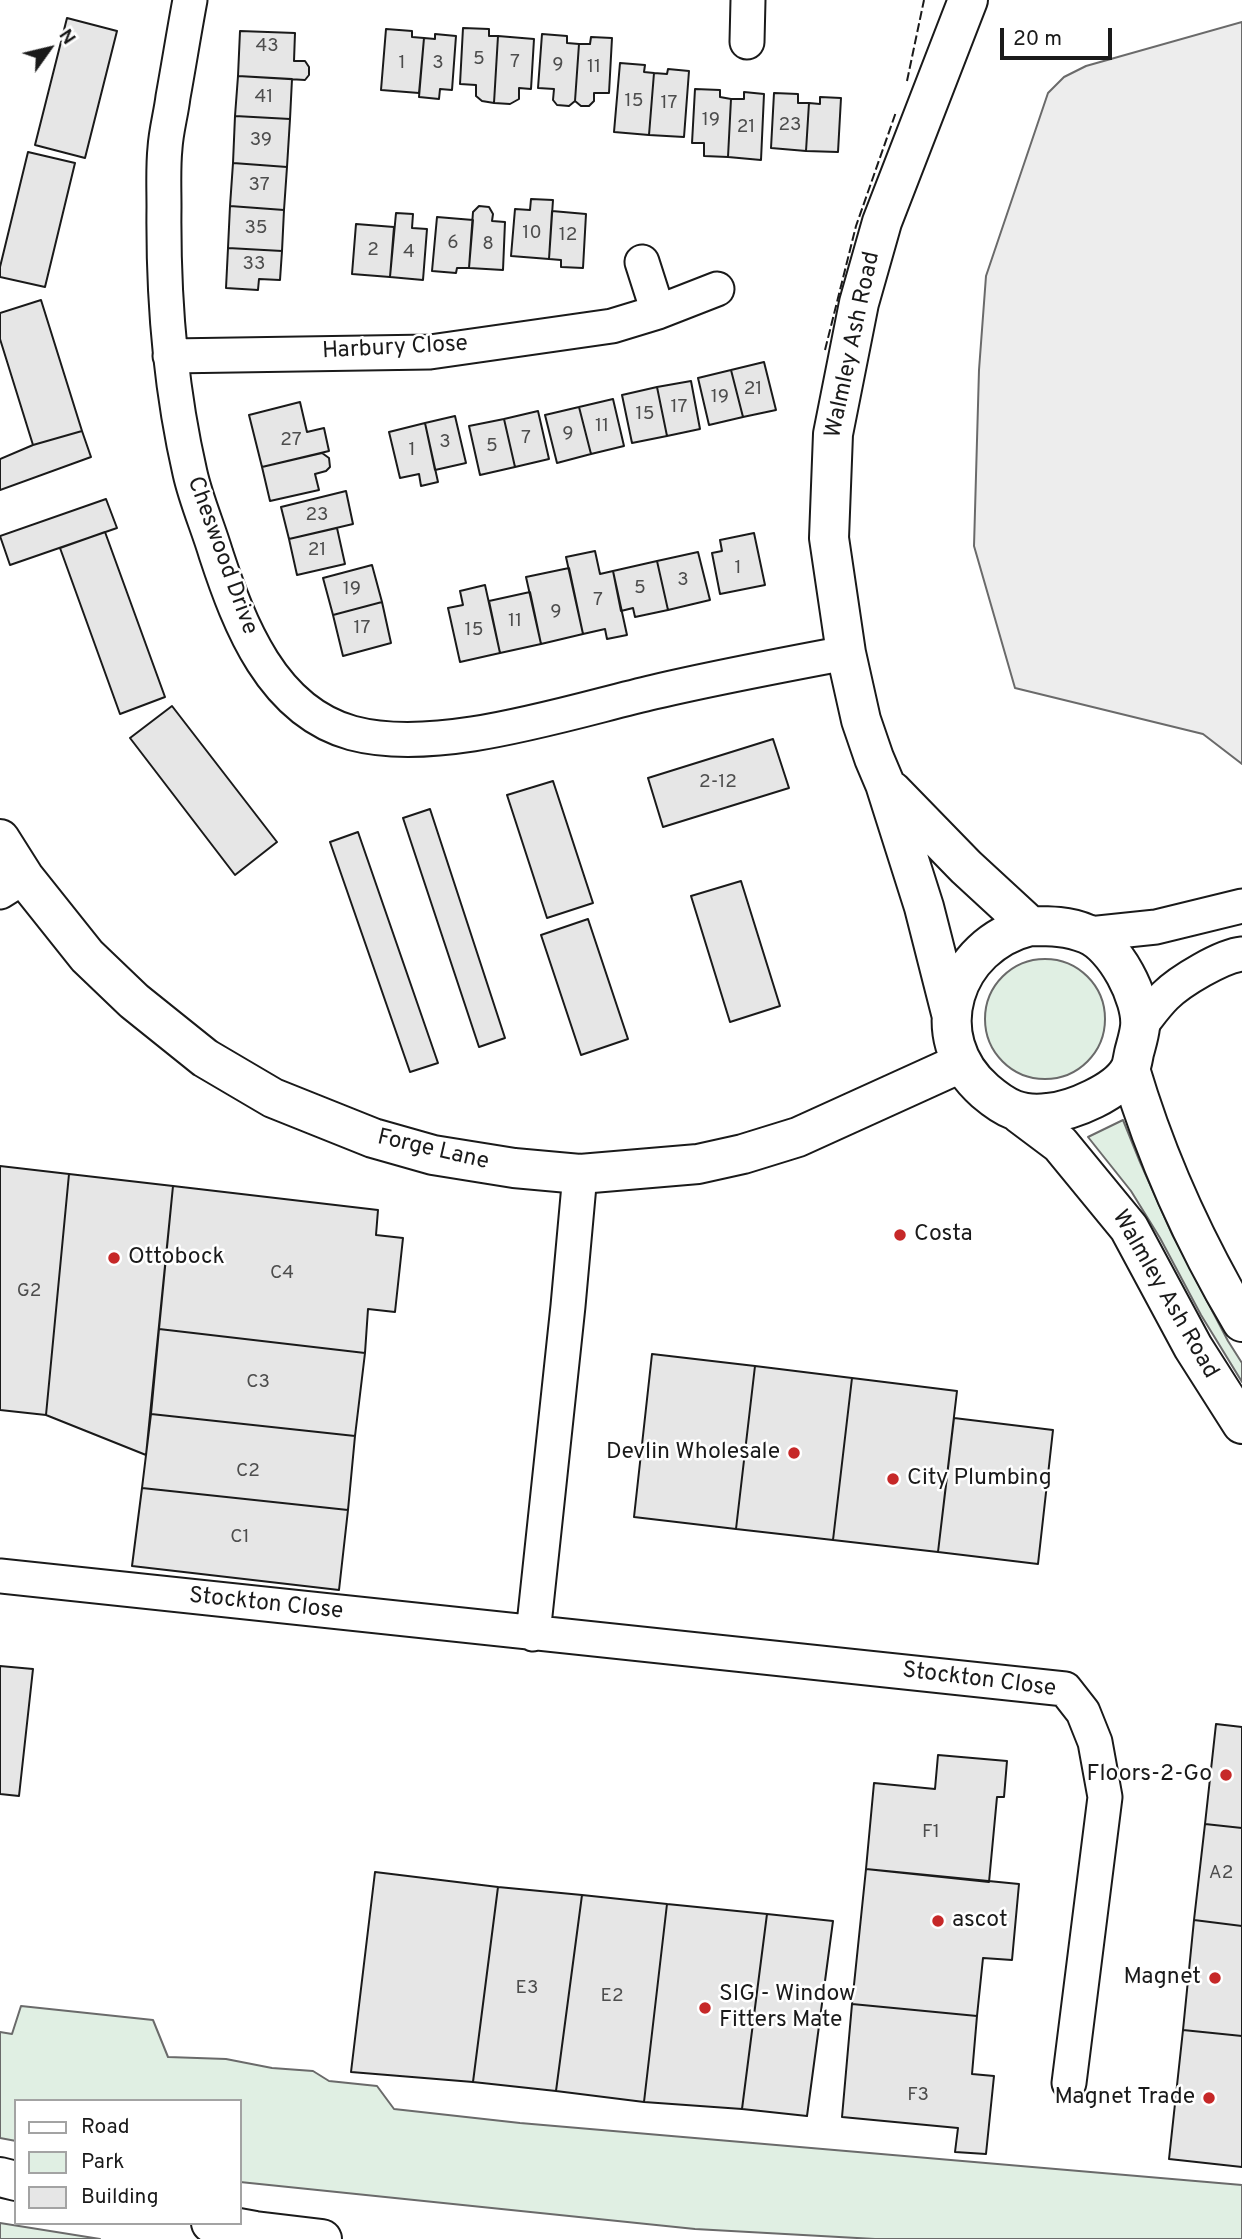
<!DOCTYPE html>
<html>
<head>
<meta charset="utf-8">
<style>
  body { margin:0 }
  #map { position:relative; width:1242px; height:2239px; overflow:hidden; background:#fff; font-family:Overpass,sans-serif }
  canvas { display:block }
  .legend { position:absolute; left:14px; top:2099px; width:228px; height:126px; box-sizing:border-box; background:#fff; border:2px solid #a3a3a3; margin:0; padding:9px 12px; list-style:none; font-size:21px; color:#1a1a1a }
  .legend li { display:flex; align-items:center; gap:14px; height:35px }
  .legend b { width:35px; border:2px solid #a3a3a3 }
  .north { position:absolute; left:14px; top:14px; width:70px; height:70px; -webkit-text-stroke:5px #fff; paint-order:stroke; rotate:56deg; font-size:19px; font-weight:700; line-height:28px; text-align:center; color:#1a1a1a }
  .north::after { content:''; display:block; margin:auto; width:24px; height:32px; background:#1a1a1a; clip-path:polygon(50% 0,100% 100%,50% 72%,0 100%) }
  .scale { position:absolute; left:1000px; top:28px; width:112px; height:32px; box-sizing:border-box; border:4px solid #1a1a1a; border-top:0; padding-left:9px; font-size:21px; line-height:24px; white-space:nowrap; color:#1a1a1a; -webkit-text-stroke:5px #fff; paint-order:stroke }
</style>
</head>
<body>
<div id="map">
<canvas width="1242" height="2239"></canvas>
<ul class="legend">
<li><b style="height:9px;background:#fff"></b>Road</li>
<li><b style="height:19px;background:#e0efe3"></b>Park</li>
<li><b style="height:19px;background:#e6e6e6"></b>Building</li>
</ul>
<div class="north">N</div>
<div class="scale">20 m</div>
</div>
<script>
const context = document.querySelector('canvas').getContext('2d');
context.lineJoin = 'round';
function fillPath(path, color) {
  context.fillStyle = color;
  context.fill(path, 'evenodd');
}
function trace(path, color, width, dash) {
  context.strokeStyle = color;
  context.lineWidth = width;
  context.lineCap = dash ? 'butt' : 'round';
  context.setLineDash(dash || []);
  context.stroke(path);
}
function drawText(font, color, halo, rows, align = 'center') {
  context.font = font + ' Overpass,sans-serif';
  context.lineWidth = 5;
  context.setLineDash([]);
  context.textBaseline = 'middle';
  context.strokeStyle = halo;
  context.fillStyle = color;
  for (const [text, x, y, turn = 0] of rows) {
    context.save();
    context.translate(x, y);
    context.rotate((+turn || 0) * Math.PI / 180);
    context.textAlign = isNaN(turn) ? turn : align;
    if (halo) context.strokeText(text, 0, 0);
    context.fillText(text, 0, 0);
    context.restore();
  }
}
const green = new Path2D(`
  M985 1019a60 60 0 1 1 120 0a60 60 0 1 1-120 0Z
  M 1123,1120 L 1140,1162 L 1172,1234 L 1228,1341 L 1242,1363 L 1242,1382 L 1201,1315 L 1160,1238 L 1131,1191 L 1088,1137 Z
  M 21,2006 L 153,2020 L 168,2057 L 226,2059 L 272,2068 L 313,2071 L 329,2081 L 377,2086 L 394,2109 L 520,2123 L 1242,2185 L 1242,2239 L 875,2239 L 695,2229 L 240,2182 L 240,2101 L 16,2101 L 16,2141 L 0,2138 L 0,2032 L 12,2034 Z
  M 0,2223 L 100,2239 L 0,2239 Z`);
fillPath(green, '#e0efe3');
trace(green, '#6a6a6a', 2);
const parking = new Path2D(`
  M 1242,22 L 1242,764 L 1203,734 L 1015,688 L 974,546 L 979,370 L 986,276 L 1048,93 L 1064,77 L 1086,66 Z`);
fillPath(parking, '#ededed');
trace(parking, '#6a6a6a', 2);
const building = new Path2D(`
  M 67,18 L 117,31 L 85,158 L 35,145 Z
  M 463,28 L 489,29 L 489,36 L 498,36 L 494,103 L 482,101 L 476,96 L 476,85 L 460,84 Z
  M 386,29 L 412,31 L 412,37 L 424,38 L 419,93 L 381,90 Z
  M 240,31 L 295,33 L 294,61 L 305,61 L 309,67 L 309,75 L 305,80 L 238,76 Z
  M 435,34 L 456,36 L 452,90 L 440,89 L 439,99 L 419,97 L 424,38 L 435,39 Z
  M 542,34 L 567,36 L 567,43 L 579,44 L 575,101 L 569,106 L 557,105 L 553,100 L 554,89 L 538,88 Z
  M 498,36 L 534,39 L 531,89 L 519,88 L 519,99 L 510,104 L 494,103 Z
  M 591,37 L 612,38 L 609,93 L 594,93 L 594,101 L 589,106 L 581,106 L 575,101 L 579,44 L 590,44 Z
  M 620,63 L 645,65 L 644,72 L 654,73 L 649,135 L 614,132 Z
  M 668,69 L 689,71 L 684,137 L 649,135 L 654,73 L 667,74 Z
  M 238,76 L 292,79 L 290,119 L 235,116 Z
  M 695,89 L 720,90 L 720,97 L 731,99 L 728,157 L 704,156 L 704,143 L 692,143 Z
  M 744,92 L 764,94 L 761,160 L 728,157 L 731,99 L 744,99 Z
  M 774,93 L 798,94 L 798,103 L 809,103 L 806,151 L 771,148 Z
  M 820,97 L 841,98 L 838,152 L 806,151 L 809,103 L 820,104 Z
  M 235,116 L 290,119 L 287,167 L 233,163 Z
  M 28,152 L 75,163 L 45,287 L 0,277 L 0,267 Z
  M 233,163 L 287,167 L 284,210 L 230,206 Z
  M 531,199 L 553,200 L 549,259 L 511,256 L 515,209 L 530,210 Z
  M 230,206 L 284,210 L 282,251 L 228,248 Z
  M 479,206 L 489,207 L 493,214 L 492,221 L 505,222 L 503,270 L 469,268 L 473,212 Z
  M 552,211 L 586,214 L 583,268 L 561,267 L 561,260 L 549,259 Z
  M 396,213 L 413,214 L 412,228 L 427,229 L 423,280 L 390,277 Z
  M 437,217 L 473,220 L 469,268 L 457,268 L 456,273 L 432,271 Z
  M 356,224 L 394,227 L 390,277 L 352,274 Z
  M 228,248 L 282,251 L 280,280 L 259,279 L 258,290 L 226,288 Z
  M 41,300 L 82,431 L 33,445 L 0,339 L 0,313 Z
  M 764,362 L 776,410 L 743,417 L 731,370 Z
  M 731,370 L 743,417 L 709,425 L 698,378 Z
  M 691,381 L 700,429 L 667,436 L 657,387 Z
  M 657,387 L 667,436 L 632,443 L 622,395 Z
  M 613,399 L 624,446 L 591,454 L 579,407 Z
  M 300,402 L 307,432 L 324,428 L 329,451 L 262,467 L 249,415 Z
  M 579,407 L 591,454 L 557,463 L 545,415 Z
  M 538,411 L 549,459 L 515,467 L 504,419 Z
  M 455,416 L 466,463 L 435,470 L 425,423 Z
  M 504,419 L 515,467 L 480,475 L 469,426 Z
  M 425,423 L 438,482 L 421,486 L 419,474 L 400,478 L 389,432 Z
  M 82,431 L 91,457 L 0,490 L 0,459 L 33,445 Z
  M 322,453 L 329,458 L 330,467 L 326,471 L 315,474 L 319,490 L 270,501 L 262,467 Z
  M 346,491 L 353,524 L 289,539 L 281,507 Z
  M 106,499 L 117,528 L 10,565 L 0,536 Z
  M 337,528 L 345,564 L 297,575 L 289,539 Z
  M 105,532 L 165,697 L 120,714 L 60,548 Z
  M 754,533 L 765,585 L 720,594 L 712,553 L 722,551 L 720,540 Z
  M 595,551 L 600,574 L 613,571 L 627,635 L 607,639 L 605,629 L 583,634 L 566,557 Z
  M 698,552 L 710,600 L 668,610 L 657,561 Z
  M 657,561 L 668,610 L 635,617 L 633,608 L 621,611 L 613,571 Z
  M 372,565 L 382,602 L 333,615 L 323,578 Z
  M 569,568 L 583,634 L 541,644 L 526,577 Z
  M 485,585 L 500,653 L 460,662 L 448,608 L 463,605 L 460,591 Z
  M 530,592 L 541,644 L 500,653 L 489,601 Z
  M 382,602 L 391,643 L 343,656 L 333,615 Z
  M 172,706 L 277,842 L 235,875 L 130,738 Z
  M 773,739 L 789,788 L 663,827 L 648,778 Z
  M 553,781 L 593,903 L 547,918 L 507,795 Z
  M 430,809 L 505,1038 L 479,1047 L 403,818 Z
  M 358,832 L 438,1063 L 410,1072 L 330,842 Z
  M 741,881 L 780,1006 L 730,1022 L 691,896 Z
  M 588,919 L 628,1039 L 581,1055 L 541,935 Z
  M 0,1166 L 69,1174 L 46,1415 L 0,1410 Z
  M 69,1174 L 173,1186 L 146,1455 L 46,1415 Z
  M 173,1186 L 378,1210 L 376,1235 L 403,1238 L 395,1312 L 368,1309 L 365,1353 L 159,1329 Z
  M 159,1329 L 365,1353 L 355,1436 L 151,1414 Z
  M 652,1354 L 755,1366 L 736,1529 L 634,1517 Z
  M 755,1366 L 852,1378 L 833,1540 L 736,1529 Z
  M 852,1378 L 957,1391 L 938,1552 L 833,1540 Z
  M 151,1414 L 355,1436 L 348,1510 L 142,1488 Z
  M 954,1418 L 1053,1430 L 1038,1564 L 938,1552 Z
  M 142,1488 L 348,1510 L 339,1590 L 132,1566 Z
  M 0,1666 L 33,1669 L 19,1796 L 0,1794 Z
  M 1216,1724 L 1242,1727 L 1242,1828 L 1205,1824 Z
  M 938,1755 L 1007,1761 L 1004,1797 L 997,1797 L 989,1882 L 866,1869 L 874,1783 L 935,1789 Z
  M 1205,1824 L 1242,1828 L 1242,1926 L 1194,1920 Z
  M 866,1869 L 1019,1884 L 1012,1960 L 983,1958 L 977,2016 L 852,2004 Z
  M 375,1872 L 498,1887 L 473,2082 L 351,2072 Z
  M 498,1887 L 582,1895 L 556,2091 L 473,2082 Z
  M 582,1895 L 667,1904 L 644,2102 L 556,2091 Z
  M 667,1904 L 767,1914 L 742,2109 L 644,2102 Z
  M 767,1914 L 833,1921 L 807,2116 L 742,2109 Z
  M 1194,1920 L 1242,1926 L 1242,2036 L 1183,2030 Z
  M 852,2004 L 977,2016 L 972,2074 L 994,2076 L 986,2154 L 955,2152 L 958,2128 L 842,2117 Z
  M 1183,2030 L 1242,2036 L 1242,2167 L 1169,2159 Z`);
fillPath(building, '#e6e6e6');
trace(building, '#1a1a1a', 2);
const street = new Path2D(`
  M 190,0 C 184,32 179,64 173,97 C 171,114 166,131 165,148 C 163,167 164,187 164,207 C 163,296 170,386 190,473 C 196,500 208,527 216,554 C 239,624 272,711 352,733 C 438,756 568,712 654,692 C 718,677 782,665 846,653
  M 747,42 L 748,0
  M 642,262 L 658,312
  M 170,356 L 430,352 L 612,326 L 658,312 L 717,289
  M 0,892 L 24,877
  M 1089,934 L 1156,927 L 1242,906
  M 1141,1025 C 1149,1015 1156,1005 1165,996 C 1180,981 1222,956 1242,954
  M 0,1576 L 1065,1689 L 1083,1712 L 1095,1742 L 1105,1797 L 1069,2083
  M 533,1634 L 568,1306 L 580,1174`);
const secondary = new Path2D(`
  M 892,791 L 966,867 L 1030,926
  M 0,839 L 24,877 L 87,956 L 134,1001 L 205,1058 L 273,1098 L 373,1138 L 433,1155 L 514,1168 L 580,1174 L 698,1164 L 743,1154 L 798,1137 L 961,1063
  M 1030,926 C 1050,926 1068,926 1087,934 C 1115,945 1143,999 1140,1027 C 1139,1036 1136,1045 1134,1053 C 1133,1058 1132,1065 1130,1069 C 1118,1092 1072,1111 1048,1113 C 1020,1116 1006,1109 985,1091 C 923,1037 953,945 1030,926 Z
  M 951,1013 L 924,907 L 885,784 L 874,758 L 861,720 L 846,653 L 829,538 L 833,434 L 859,303 L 882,222 L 968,0
  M 1130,1069 C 1156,1157 1195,1243 1242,1322
  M 1020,1114 L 1060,1144 L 1129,1228 L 1193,1347 L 1242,1424`);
const highway = new Path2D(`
  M 0,2177 L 16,2181
  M 211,2223 L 255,2231 L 322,2239`);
trace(street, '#1a1a1a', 37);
trace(secondary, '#1a1a1a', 42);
trace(highway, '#1a1a1a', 42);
trace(street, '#fff', 33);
trace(secondary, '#fff', 38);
trace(highway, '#fff', 38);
trace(new Path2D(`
  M 907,81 L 924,0
  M 825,350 L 856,226 L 896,112`), '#1a1a1a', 2, [9, 3.5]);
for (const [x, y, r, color] of [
  [900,1235,7,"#c62828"],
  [114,1258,7,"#c62828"],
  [794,1453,7,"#c62828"],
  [893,1479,7,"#c62828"],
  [1226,1775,7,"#c62828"],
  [938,1921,7,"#c62828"],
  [1215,1978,7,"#c62828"],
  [705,2008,7,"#c62828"],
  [1209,2098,7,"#c62828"]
]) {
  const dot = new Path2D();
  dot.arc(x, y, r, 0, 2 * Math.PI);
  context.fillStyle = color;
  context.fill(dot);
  trace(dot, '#fff', 2.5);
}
drawText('19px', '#4d4d4d', null, [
  ["43",267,47],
  ["5",479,60],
  ["7",515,63],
  ["1",402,64],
  ["3",438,64],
  ["9",558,66],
  ["11",594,68],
  ["41",264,98],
  ["15",634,102],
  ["17",669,104],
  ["19",711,121],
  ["23",790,126],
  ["21",746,128],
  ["39",261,141],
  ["37",259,186],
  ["35",256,229],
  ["10",532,234],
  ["12",568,236],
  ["6",453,244],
  ["8",488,245],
  ["2",373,251],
  ["4",409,253],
  ["33",254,265],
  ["21",753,390],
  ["19",720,398],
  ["17",679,408],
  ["15",645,415],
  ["11",602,427],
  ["9",568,435],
  ["7",526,439],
  ["27",291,441],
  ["3",445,443],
  ["5",492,447],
  ["1",412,451],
  ["23",317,516],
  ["21",317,551],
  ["1",738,569],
  ["3",683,581],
  ["5",640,589],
  ["19",352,590],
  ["7",598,601],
  ["9",556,613],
  ["11",515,622],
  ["17",362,629],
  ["15",474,631],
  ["2-12",718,783],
  ["C4",282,1274],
  ["G2",29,1292],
  ["C3",258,1383],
  ["C2",248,1472],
  ["C1",240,1538],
  ["F1",931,1833],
  ["A2",1221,1874],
  ["E3",527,1989],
  ["E2",612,1997],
  ["F3",918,2096]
]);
drawText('23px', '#1a1a1a', '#fff', [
  ["Walmley Ash Road",854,345,-78],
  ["Harbury Close",395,349,-3],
  ["Cheswood Drive",221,556,70],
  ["Forge Lane",433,1151,13],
  ["Walmley Ash Road",1164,1295,60],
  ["Stockton Close",266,1605,6],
  ["Stockton Close",979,1681,7]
]);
drawText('23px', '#1a1a1a', '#fff', [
  ["Costa",914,1235],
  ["Ottobock",128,1258],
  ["Devlin Wholesale",780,1453,"right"],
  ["City Plumbing",907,1479],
  ["Floors-2-Go",1212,1775,"right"],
  ["ascot",952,1921],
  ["Magnet",1201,1978,"right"],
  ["SIG - Window",719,1995],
  ["Fitters Mate",719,2021],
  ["Magnet Trade",1195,2098,"right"]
], 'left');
</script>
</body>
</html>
